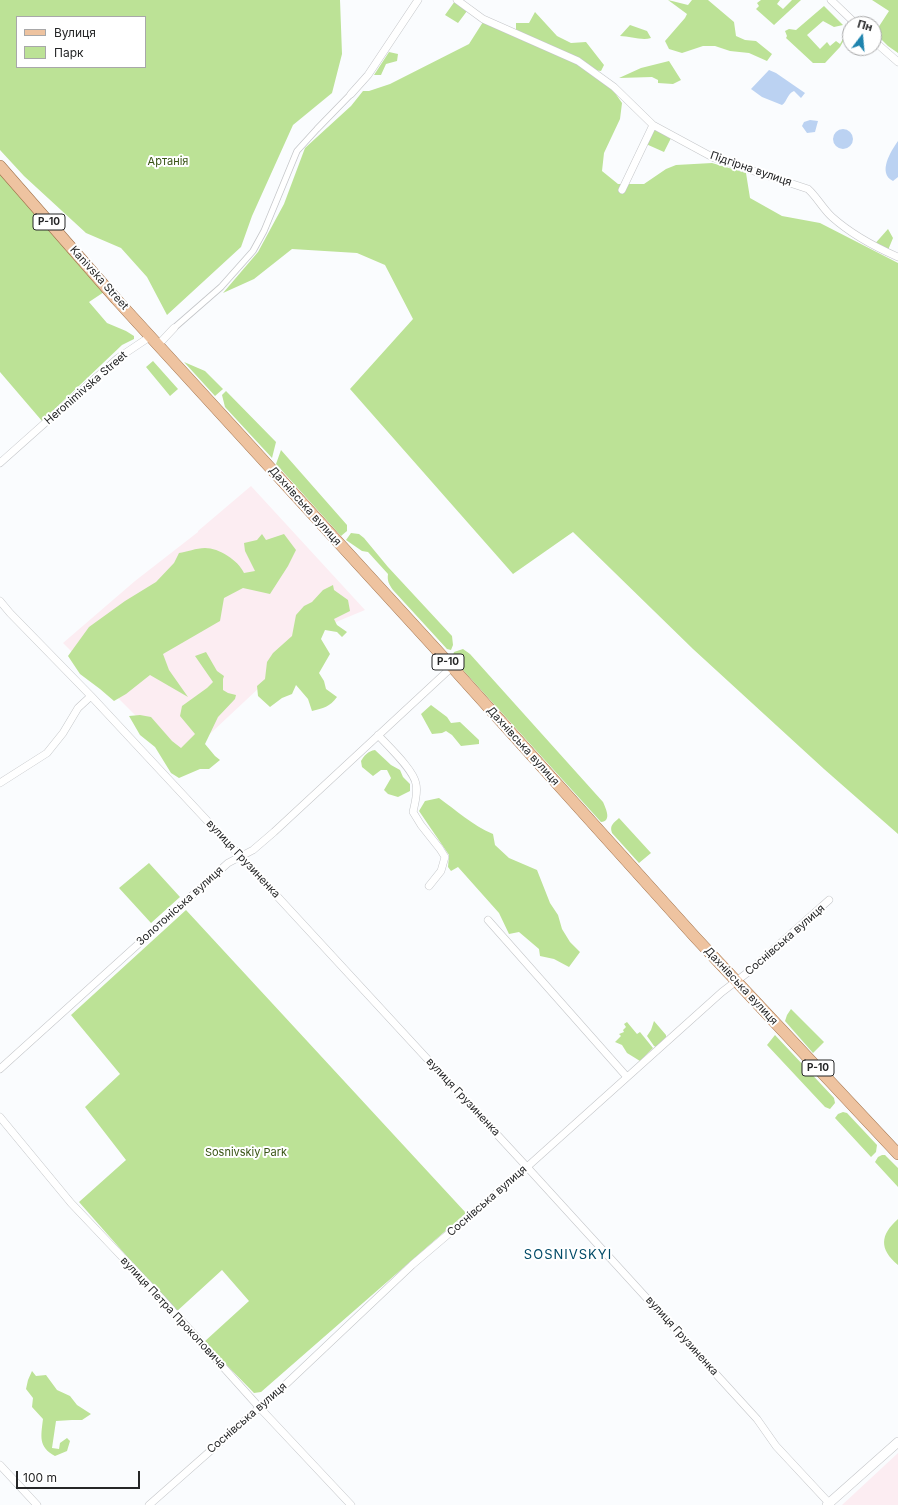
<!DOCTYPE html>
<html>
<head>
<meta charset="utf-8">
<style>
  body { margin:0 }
  #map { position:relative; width:898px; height:1505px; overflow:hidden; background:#fafcfe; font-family:Inter,sans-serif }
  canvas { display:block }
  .legend { position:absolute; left:16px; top:16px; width:130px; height:52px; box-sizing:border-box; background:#fff; border:1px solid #a8a8a9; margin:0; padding:5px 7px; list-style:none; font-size:12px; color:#252627 }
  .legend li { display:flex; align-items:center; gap:8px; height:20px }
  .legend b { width:20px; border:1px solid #a8a8a9 }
  .north { position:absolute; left:842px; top:16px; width:40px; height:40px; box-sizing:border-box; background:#fff; border:1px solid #a8a8a9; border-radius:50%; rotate:16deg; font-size:11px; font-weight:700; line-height:16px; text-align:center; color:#252627 }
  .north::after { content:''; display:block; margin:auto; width:14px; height:18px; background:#1f84ae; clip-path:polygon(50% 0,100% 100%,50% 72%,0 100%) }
  .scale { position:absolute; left:16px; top:1471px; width:124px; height:18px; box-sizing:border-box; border:2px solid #252627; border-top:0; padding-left:5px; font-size:12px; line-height:14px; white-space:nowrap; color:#252627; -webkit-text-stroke:3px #fff; paint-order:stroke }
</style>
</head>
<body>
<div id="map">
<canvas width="898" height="1505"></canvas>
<ul class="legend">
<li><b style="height:5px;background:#eec3a0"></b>Вулиця</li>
<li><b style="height:11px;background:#bce296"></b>Парк</li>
</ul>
<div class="north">Пн</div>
<div class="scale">100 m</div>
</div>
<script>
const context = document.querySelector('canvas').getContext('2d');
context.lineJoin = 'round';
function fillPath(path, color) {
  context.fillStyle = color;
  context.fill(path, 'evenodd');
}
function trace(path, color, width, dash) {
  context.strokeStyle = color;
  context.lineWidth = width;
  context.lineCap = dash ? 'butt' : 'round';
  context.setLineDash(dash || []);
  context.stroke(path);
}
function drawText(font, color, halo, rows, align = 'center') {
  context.font = font + ' Inter,sans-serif';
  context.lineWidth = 4;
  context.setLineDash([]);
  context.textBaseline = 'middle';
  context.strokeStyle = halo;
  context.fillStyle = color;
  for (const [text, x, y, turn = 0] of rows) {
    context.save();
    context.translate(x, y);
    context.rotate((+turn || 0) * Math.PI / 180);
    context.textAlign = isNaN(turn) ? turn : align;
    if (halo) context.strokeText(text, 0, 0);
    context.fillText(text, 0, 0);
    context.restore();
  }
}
fillPath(new Path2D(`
  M 251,486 L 365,610 L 324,627 L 181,761 L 63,643 L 135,581 L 198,532 L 198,531 Z
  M 898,1453 L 898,1505 L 842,1505 Z`), '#fcedf2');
fillPath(new Path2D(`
  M 0,0 L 340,0 L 342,54 L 332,93 L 293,125 L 252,216 L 241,247 L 167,315 L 147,277 L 121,248 L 86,233 L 24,176 L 0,150 ZM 17,17 L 145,17 L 145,67 L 17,67 Z
  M 668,0 L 688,5 L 692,0 L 708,0 L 734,22 L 736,36 L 745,40 L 756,41 L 772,54 L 767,61 L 749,53 L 730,51 L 715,46 L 703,46 L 682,53 L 669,49 L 665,41 L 685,18 L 687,14 Z
  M 761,0 L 780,0 L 777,4 L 783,9 L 792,0 L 801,0 L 774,25 L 756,9 L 759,6 L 757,3 Z
  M 872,0 L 898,0 L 898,53 L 888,46 L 874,32 L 874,30 L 876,31 L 889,11 Z
  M 455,1 L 467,11 L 458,23 L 445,15 Z
  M 824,6 L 843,25 L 834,27 L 823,21 L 807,35 L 820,49 L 827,42 L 830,46 L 836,41 L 840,44 L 847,32 L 848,33 L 840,47 L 825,63 L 813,63 L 786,38 L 787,36 L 785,31 L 789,29 L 796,30 Z
  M 535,12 L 557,36 L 571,43 L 586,42 L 604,65 L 601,71 L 594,70 L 516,32 L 516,23 L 529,23 Z
  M 483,22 L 580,65 L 613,90 L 622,103 L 620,119 L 604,153 L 602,171 L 618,184 L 644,184 L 666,169 L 676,165 L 712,163 L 746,173 L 750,198 L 782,216 L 820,223 L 898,263 L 898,834 L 824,769 L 693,649 L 573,532 L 513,574 L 350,389 L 413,319 L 385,265 L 357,253 L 292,249 L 254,279 L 223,293 L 258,252 L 284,204 L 305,148 L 351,106 L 363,91 L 369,91 L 390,84 L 469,44 Z
  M 630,25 L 647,31 L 651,38 C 642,41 630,36 620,36 Z
  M 389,52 L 398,54 L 397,61 L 386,64 L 381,75 L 374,75 Z
  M 669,61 L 681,80 L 673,84 L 658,83 L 658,80 L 652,77 L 619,78 L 641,68 Z
  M 654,129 L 671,138 L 664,152 L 646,144 Z
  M 0,174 L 104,292 L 89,302 L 107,323 L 126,331 L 134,336 L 134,339 L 122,345 L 42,421 L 0,372 Z
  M 888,229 L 893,238 L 886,255 L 872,247 Z
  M 153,361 L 178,389 L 170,396 L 146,367 Z
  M 184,362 L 205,371 L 223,389 L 215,396 Z
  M 226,391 L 276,442 L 272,458 L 225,407 L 222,395 Z
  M 281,450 L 347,525 L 347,531 L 341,536 L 276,464 Z
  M 351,533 L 359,534 L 364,538 L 388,567 L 452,636 L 453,645 L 451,650 L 447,649 L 393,590 C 389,584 387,581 388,574 L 368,552 L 362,551 L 346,540 Z
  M 262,534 L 266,540 L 284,534 L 296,550 L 288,566 L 270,594 L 243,588 L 224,598 L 220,621 L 163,654 L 169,670 L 188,697 L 150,675 L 126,694 L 114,701 L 100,689 L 80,674 L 68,656 L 89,627 L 125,601 L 156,582 L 174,563 L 179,553 C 187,552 196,548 205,548 C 219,548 238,560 244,573 L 255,571 L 245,551 L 244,543 L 257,540 Z
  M 333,585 L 334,590 L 348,600 L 350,611 L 334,619 L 337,625 L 347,632 L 342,637 L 337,632 L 325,630 L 321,639 L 330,654 L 319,673 L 324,681 L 326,689 L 337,697 C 330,707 323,708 312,711 L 308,699 L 296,685 L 292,694 L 282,698 L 270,707 L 258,696 L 257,686 L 265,679 L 267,662 L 273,653 L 292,636 L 296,615 L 304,606 L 312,602 L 323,590 Z
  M 463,649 L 470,654 L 603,802 C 606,809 612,821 601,822 L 453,659 L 453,655 L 454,652 Z
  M 206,652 L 217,671 L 224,676 L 223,679 L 223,690 L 228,693 L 236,695 L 235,699 L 218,717 L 205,744 L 215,756 L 220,760 L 209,769 L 200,769 L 179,778 L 171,773 L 155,747 L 140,735 L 129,716 L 140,715 L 151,717 L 172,741 L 181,748 L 195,734 L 180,716 L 182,706 L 207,688 L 213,682 L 195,656 Z
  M 431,705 L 447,717 L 451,723 L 460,722 L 479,740 L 479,744 L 461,746 L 452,735 L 446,731 L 442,733 L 432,734 L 421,714 Z
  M 375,750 L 391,765 L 400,770 L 403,777 L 410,784 L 410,791 L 398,797 L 388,794 L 384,790 L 391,778 L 387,770 L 381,770 L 373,776 L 362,767 L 361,761 C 364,756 368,751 375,750 Z
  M 439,798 C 457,811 472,825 493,834 L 495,845 L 509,858 L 537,870 L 550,903 L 558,915 L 562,929 L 570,942 L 580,952 L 569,967 L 554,959 L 540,956 L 539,949 L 519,932 L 509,934 L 499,913 L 458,867 L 451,871 L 448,867 L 449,855 L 419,811 L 425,801 Z
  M 619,818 L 651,853 L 639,863 L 612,833 C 609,825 614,823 619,818 Z
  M 149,863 L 180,897 L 151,923 L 119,888 Z
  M 186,910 L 466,1213 L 261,1392 L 254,1393 L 204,1342 L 249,1301 L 222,1270 L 176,1312 L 79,1202 L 126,1160 L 85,1107 L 120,1074 L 71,1015 Z
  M 791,1009 L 824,1042 L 813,1053 L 785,1021 L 787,1015 Z
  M 654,1021 L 666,1035 L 666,1037 L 656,1047 L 654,1046 L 647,1036 L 651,1030 Z
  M 627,1022 L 637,1034 L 640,1032 L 653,1048 L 640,1061 L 627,1053 L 622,1045 L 615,1042 L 621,1036 L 619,1034 L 624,1032 L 623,1030 L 626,1027 L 624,1024 Z
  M 775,1035 L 834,1098 L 835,1103 L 830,1109 L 825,1107 L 767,1045 Z
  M 843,1112 L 847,1113 L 877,1145 L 876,1152 L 871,1157 L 835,1118 L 838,1114 Z
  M 882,1155 L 885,1155 L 898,1168 L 898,1187 L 875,1162 L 878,1157 Z
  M 898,1219 L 898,1265 C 879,1249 880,1235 898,1219 Z
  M 32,1371 L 36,1376 L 46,1375 L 57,1390 L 70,1396 L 77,1405 L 91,1414 L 82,1420 L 72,1420 L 56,1421 L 52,1448 L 59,1449 L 60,1443 L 67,1438 L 70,1441 L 67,1451 L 55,1456 C 38,1447 41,1436 43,1419 L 32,1407 L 33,1398 L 26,1389 L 28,1380 Z`), '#bce296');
fillPath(new Path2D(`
  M 769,70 L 776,73 L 805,93 L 801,98 L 794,91 C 787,94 787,102 782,105 L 762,97 L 751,89 Z
  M 810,120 L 818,121 L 815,132 L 807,133 L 802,126 L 804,122 Z
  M833 139a10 10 0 1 1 20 0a10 10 0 1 1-20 0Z
  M 898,141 L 898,177 L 893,181 C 877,173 891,151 898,141 Z`), '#bbd2f2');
const pedestrian = new Path2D(`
  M 174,328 L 221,287 L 253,251 L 264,231 L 297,151 L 317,129 L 351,94`);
const minor = new Path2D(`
  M 457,0 L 483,19 L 578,61 L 614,87 L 653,125 L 714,158 L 808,189 C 817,197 823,209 832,217 C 851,234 875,247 898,257
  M 831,0 L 856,24
  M 874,41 L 898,62
  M 351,94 L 368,75 L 418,0
  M 622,190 L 653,125
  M 158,345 L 174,328
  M 0,463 L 118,358 L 151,336
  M 0,601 L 10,613 L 91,696 L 240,856 L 527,1167 L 757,1419 L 776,1446 L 829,1503
  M 378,735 C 388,746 414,770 416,784 C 418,793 415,803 413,812 L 421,825 L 440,849 L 445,857 L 441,871 L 429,886
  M 0,783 L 47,753 L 63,733 L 78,708 L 91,696
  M 488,920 L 627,1077
  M 0,1069 L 228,863 L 253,850 L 274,832 L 452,667
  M 0,1117 L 71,1203 L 163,1300 L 259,1407 L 351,1505
  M 0,1465 L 37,1505
  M 149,1505 L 285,1385 L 412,1265 L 527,1167 L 722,992 L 747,973 L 829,900`);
const tertiary = new Path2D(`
  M 827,1505 L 898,1442`);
const primary = new Path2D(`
  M 0,166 L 116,299 L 444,658 L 695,937 L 898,1154`);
trace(pedestrian, '#c4c6c9', 7);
trace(minor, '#c4c6c9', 8);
trace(tertiary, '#c4c6c9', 10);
trace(primary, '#a0724c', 12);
trace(pedestrian, '#fff', 5.5);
trace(minor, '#fff', 7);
trace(tertiary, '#fff', 9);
trace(primary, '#eec3a0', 11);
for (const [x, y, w] of [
  [49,222,32],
  [448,662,32],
  [818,1068,32]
]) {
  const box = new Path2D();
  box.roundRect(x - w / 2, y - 8, w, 16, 3);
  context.fillStyle = '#fff';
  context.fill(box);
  trace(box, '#252627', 1);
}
drawText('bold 10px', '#252627', null, [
  ["Р-10",49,222],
  ["Р-10",448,662],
  ["Р-10",818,1068]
]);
drawText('11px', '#395415', '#fff', [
  ["Артанія",168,162],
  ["Sosnivskiy Park",246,1153]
]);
drawText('11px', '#252627', '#fff', [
  ["Підгірна вулиця",751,169,19],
  ["Kanivska Street",99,278,48],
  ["Heronimivska Street",86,388,-41],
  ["Дахнівська вулиця",305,506,48],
  ["Дахнівська вулиця",523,746,48],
  ["вулиця Грузиненка",243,859,47],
  ["Золотоніська вулиця",180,906,-42],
  ["Соснівська вулиця",785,940,-41],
  ["Дахнівська вулиця",741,986,47],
  ["вулиця Грузиненка",463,1097,47],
  ["Соснівська вулиця",487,1201,-41],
  ["вулиця Петра Прокоповича",173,1313,47],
  ["вулиця Грузиненка",682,1336,48],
  ["Соснівська вулиця",247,1418,-41]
]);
context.letterSpacing = '1px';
drawText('13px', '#004a67', '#fff', [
  ["SOSNIVSKYI",568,1255]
]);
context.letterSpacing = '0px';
</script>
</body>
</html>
